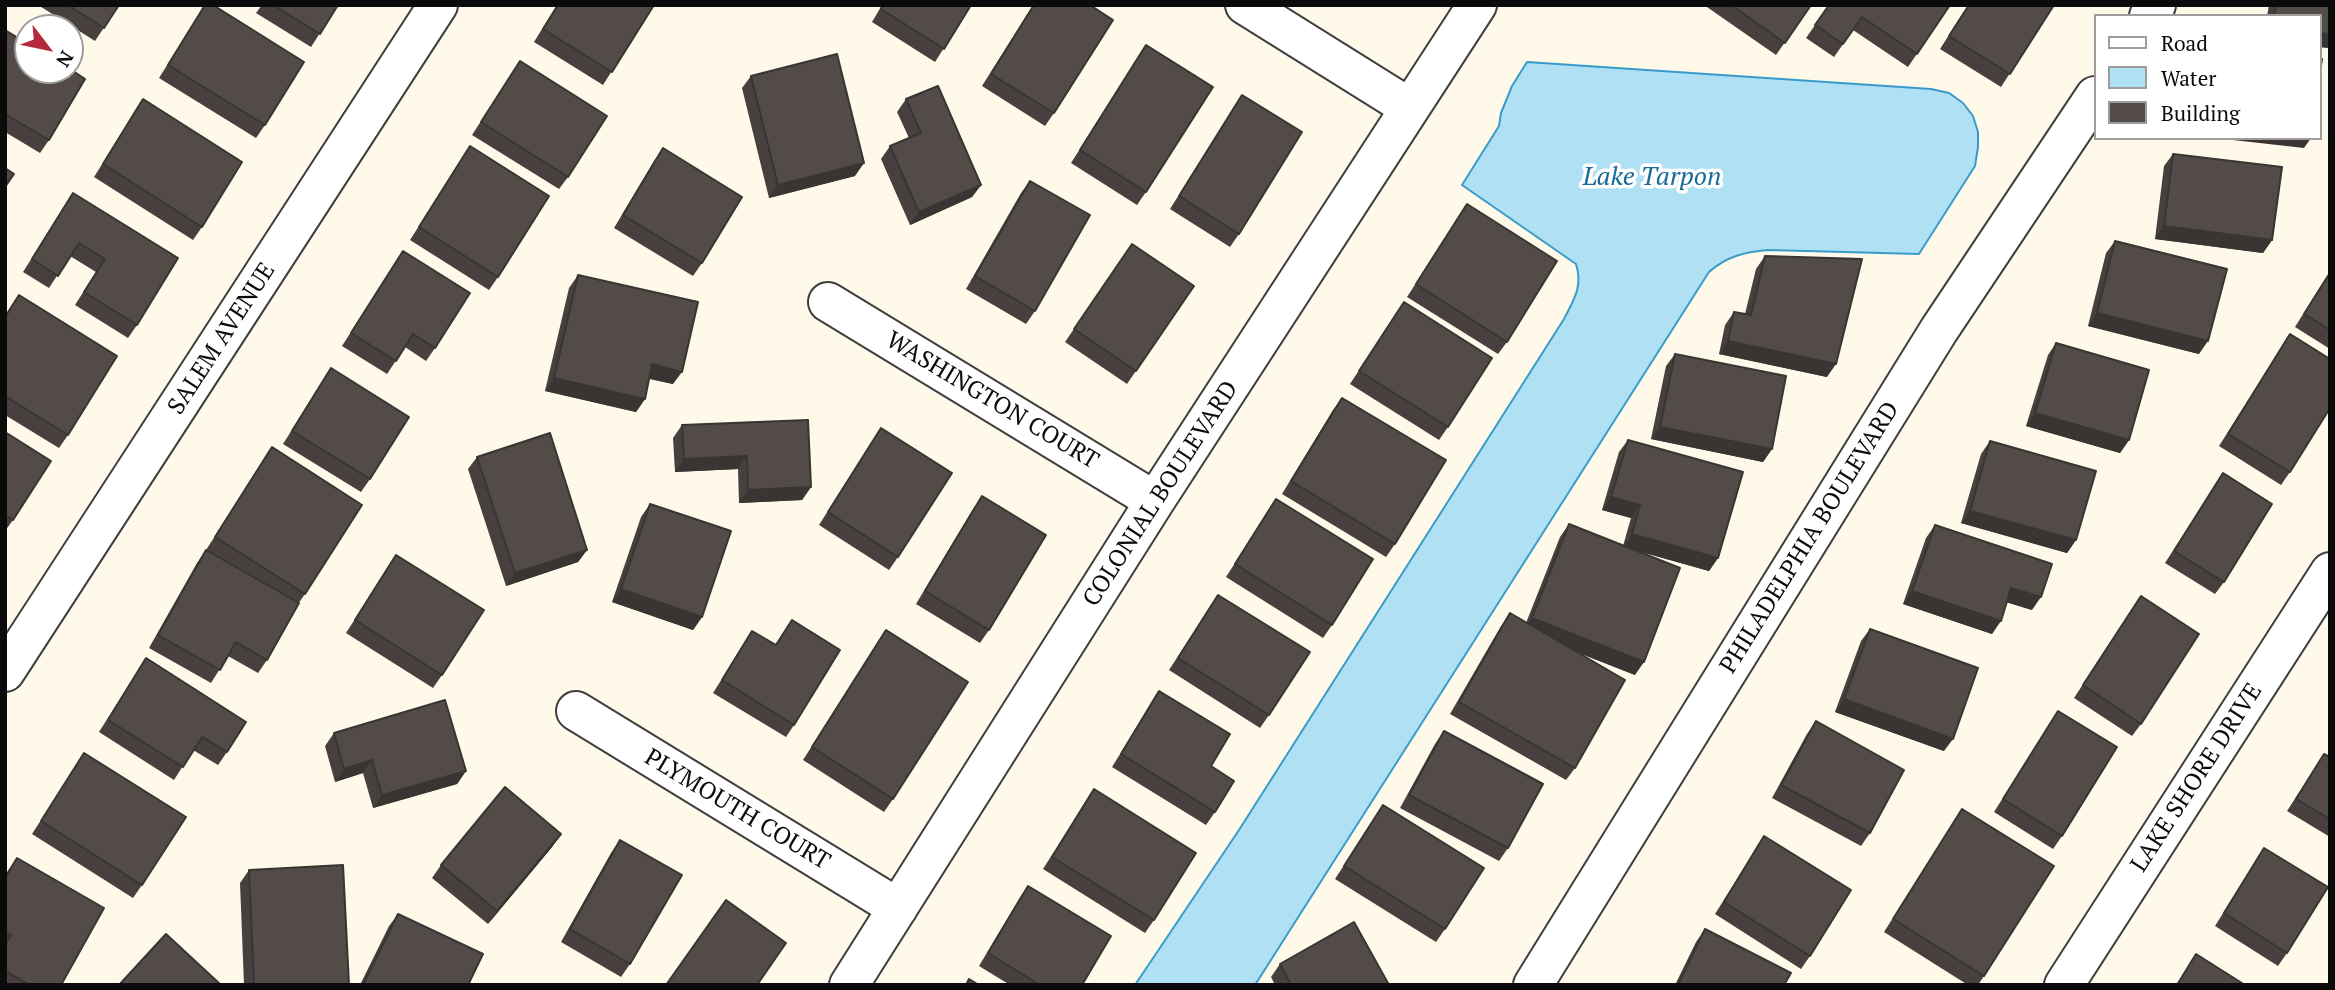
<!DOCTYPE html>
<html>
<head>
<meta charset="utf-8">
<style>
  body { margin:0 }
  #map { position:relative; width:2335px; height:990px; overflow:hidden; background:#fef9e9; font-family:"PT Serif",serif }
  canvas { display:block }
  .frame { position:absolute; inset:0; border:7px solid #0b0b0b; pointer-events:none }
  .legend { position:absolute; left:2094px; top:14px; width:228px; height:126px; box-sizing:border-box; background:#fff; border:2px solid #9d9d9d; margin:0; padding:9px 12px; list-style:none; font-size:21px; color:#0b0b0b }
  .legend li { display:flex; align-items:center; gap:14px; height:35px }
  .legend b { width:35px; border:2px solid #9d9d9d }
  .north { position:absolute; left:14px; top:14px; width:70px; height:70px; box-sizing:border-box; background:#fff; border:2px solid #9d9d9d; border-radius:50%; rotate:122deg; font-size:19px; font-weight:700; line-height:28px; text-align:center; color:#0b0b0b }
  .north::after { content:''; display:block; margin:auto; width:24px; height:32px; background:#b6283b; clip-path:polygon(50% 0,100% 100%,50% 72%,0 100%) }
</style>
</head>
<body>
<div id="map">
<canvas width="2335" height="990"></canvas>
<div class="frame"></div>
<ul class="legend">
<li><b style="height:9px;background:#fff"></b>Road</li>
<li><b style="height:19px;background:#b0e0f4"></b>Water</li>
<li><b style="height:19px;background:#534b48"></b>Building</li>
</ul>
<div class="north">N</div>
</div>
<script>
const context = document.querySelector('canvas').getContext('2d');
context.lineJoin = 'round';
function fillPath(path, color) {
  context.fillStyle = color;
  context.fill(path, 'evenodd');
}
function trace(path, color, width, dash) {
  context.strokeStyle = color;
  context.lineWidth = width;
  context.lineCap = dash ? 'butt' : 'round';
  context.setLineDash(dash || []);
  context.stroke(path);
}
function drawText(font, color, halo, rows, align = 'center') {
  context.font = font + ' "PT Serif",serif';
  context.lineWidth = 7;
  context.setLineDash([]);
  context.textBaseline = 'middle';
  context.strokeStyle = halo;
  context.fillStyle = color;
  for (const [text, x, y, turn = 0] of rows) {
    context.save();
    context.translate(x, y);
    context.rotate((+turn || 0) * Math.PI / 180);
    context.textAlign = isNaN(turn) ? turn : align;
    if (halo) context.strokeText(text, 0, 0);
    context.fillText(text, 0, 0);
    context.restore();
  }
}
const water = new Path2D(`
  M 1527,62 L 1931,89 L 1949,93 L 1963,103 L 1973,116 L 1978,132 L 1978,147 L 1975,166 L 1919,254 L 1768,250 C 1745,252 1727,256 1709,272 L 1255,985 L 1135,985 L 1239,830 L 1564,319 C 1574,299 1583,287 1576,264 L 1462,185 L 1499,126 L 1501,113 L 1512,86 Z`);
fillPath(water, '#b0e0f4');
trace(water, '#399bc9', 2);
const minor = new Path2D(`
  M 1245,5 L 1410,108
  M 2149,16 L 2156,5
  M 828,302 L 1155,501
  M 5,672 L 438,5
  M 576,711 L 898,908
  M 849,985 L 1155,501 L 1477,5
  M 1533,985 L 1939,330 L 2095,96
  M 2064,985 L 2330,572`);
trace(minor, '#3e3e3e', 42);
trace(minor, '#fff', 38);
fillPath(new Path2D(`
  M 38,5 L 119,5 L 95,41 Z
  M 205,5 L 265,125 L 256,138 L 159,78 Z
  M 262,5 L 338,5 L 311,47 L 256,13 Z
  M 557,5 L 654,5 L 603,85 L 534,42 Z
  M 882,5 L 971,5 L 935,62 L 872,22 Z
  M 1033,5 L 1090,5 L 1054,113 L 1045,126 L 982,86 Z
  M 1704,5 L 1811,5 L 1776,55 Z
  M 1829,5 L 1950,5 L 1908,67 L 1853,30 L 1834,57 L 1806,38 Z
  M 1968,5 L 2054,5 L 2001,87 L 1940,49 Z
  M 2269,5 L 2330,5 L 2330,48 L 2319,47 L 2319,16 L 2267,16 Z
  M 5,30 L 49,140 L 40,153 L 5,132 Z
  M 1146,45 L 1146,192 L 1137,205 L 1071,163 Z
  M 520,61 L 568,177 L 559,189 L 472,135 Z
  M 751,76 L 855,176 L 769,198 L 742,88 Z
  M 1242,95 L 1239,234 L 1230,247 L 1170,209 Z
  M 143,99 L 202,227 L 193,240 L 94,177 Z
  M 906,99 L 981,185 L 972,197 L 910,225 L 881,159 L 890,146 L 909,138 L 897,112 Z
  M 470,146 L 498,277 L 489,290 L 410,240 Z
  M 663,148 L 702,263 L 693,276 L 614,228 L 654,161 Z
  M 2173,154 L 2272,240 L 2263,253 L 2155,239 L 2164,166 Z
  M 1030,181 L 1035,311 L 1026,324 L 966,289 L 1021,193 Z
  M 73,193 L 137,325 L 128,338 L 75,305 L 96,272 L 70,256 L 49,288 L 23,272 Z
  M 1467,204 L 1507,342 L 1498,354 L 1407,297 Z
  M 2115,241 L 2199,354 L 2088,326 L 2106,253 Z
  M 1132,244 L 1194,286 L 1127,384 L 1065,342 Z
  M 403,251 L 435,348 L 426,361 L 405,347 L 387,374 L 342,346 Z
  M 1765,256 L 1827,377 L 1719,354 L 1725,325 L 1734,312 L 1745,314 L 1756,269 Z
  M 2330,271 L 2330,349 L 2295,327 Z
  M 578,275 L 673,384 L 649,379 L 645,399 L 636,412 L 545,391 L 569,288 Z
  M 19,295 L 68,435 L 59,448 L 5,415 L 5,316 Z
  M 1404,302 L 1448,427 L 1439,440 L 1350,384 Z
  M 2290,334 L 2290,472 L 2281,485 L 2219,446 Z
  M 2056,343 L 2129,440 L 2120,453 L 2026,426 L 2048,355 Z
  M 1675,354 L 1772,449 L 1763,462 L 1651,439 L 1666,366 Z
  M 331,368 L 370,479 L 361,492 L 283,444 Z
  M 1342,398 L 1395,544 L 1386,557 L 1282,494 L 1333,410 Z
  M 682,425 L 811,487 L 802,500 L 739,503 L 738,469 L 675,472 L 673,438 Z
  M 881,428 L 898,557 L 889,570 L 819,525 Z
  M 5,432 L 13,520 L 5,531 Z
  M 1628,440 L 1718,558 L 1709,571 L 1635,550 L 1635,675 L 1579,653 L 1575,768 L 1566,780 L 1450,714 L 1501,626 L 1510,613 L 1526,623 L 1560,537 L 1569,524 L 1623,546 L 1631,518 L 1602,510 L 1619,452 Z
  M 1990,441 L 2076,540 L 2067,553 L 1961,523 L 1981,454 Z
  M 272,447 L 305,594 L 298,604 L 267,660 L 258,673 L 228,656 L 211,683 L 149,648 L 197,563 L 206,550 L 213,554 L 206,550 Z
  M 477,457 L 587,550 L 578,562 L 506,586 L 468,469 Z
  M 2223,473 L 2224,582 L 2215,594 L 2165,563 Z
  M 982,496 L 989,630 L 980,643 L 916,604 L 973,509 Z
  M 1276,499 L 1332,625 L 1323,638 L 1226,577 Z
  M 650,504 L 702,617 L 693,630 L 612,602 L 641,517 Z
  M 1935,525 L 2032,610 L 2007,602 L 1992,634 L 1903,604 L 1926,538 Z
  M 396,555 L 442,675 L 433,688 L 346,633 Z
  M 1218,595 L 1269,715 L 1260,728 L 1169,670 Z
  M 2132,609 L 2141,724 L 2132,736 L 2074,698 Z
  M 792,620 L 794,725 L 786,737 L 713,693 L 752,631 L 775,645 Z
  M 1870,629 L 1944,751 L 1835,712 L 1861,641 Z
  M 886,630 L 893,799 L 884,812 L 803,760 Z
  M 146,658 L 227,752 L 218,765 L 193,750 L 174,780 L 99,732 Z
  M 1159,691 L 1211,766 L 1215,812 L 1206,825 L 1112,767 Z
  M 2058,711 L 2062,836 L 2053,849 L 1994,812 Z
  M 1816,721 L 1870,833 L 1861,846 L 1772,798 L 1807,734 Z
  M 1444,731 L 1508,848 L 1499,861 L 1400,808 L 1435,744 Z
  M 334,733 L 466,771 L 457,784 L 373,808 L 363,773 L 335,782 L 325,746 Z
  M 84,753 L 142,885 L 133,898 L 32,834 Z
  M 2324,754 L 2330,757 L 2330,837 L 2287,811 Z
  M 1094,789 L 1154,920 L 1145,933 L 1043,869 Z
  M 1383,805 L 1445,929 L 1436,942 L 1335,879 Z
  M 1962,809 L 1984,976 L 1978,985 L 1968,985 L 1884,932 Z
  M 561,834 L 552,847 L 488,924 L 432,878 L 441,865 Z
  M 1764,836 L 1810,956 L 1801,969 L 1715,914 Z
  M 620,840 L 630,964 L 621,977 L 561,942 L 611,853 Z
  M 2264,848 L 2287,953 L 2278,966 L 2215,926 Z
  M 17,858 L 61,985 L 5,985 L 5,875 Z
  M 249,870 L 349,985 L 244,985 L 240,883 Z
  M 1028,886 L 1082,985 L 1010,985 L 979,966 L 1019,899 Z
  M 398,914 L 468,985 L 360,985 L 389,926 Z
  M 1705,929 L 1784,985 L 1675,985 L 1696,942 Z
  M 1280,964 L 1389,985 L 1275,985 L 1271,977 Z`), '#47403e');
fillPath(new Path2D(`
  M 2319,33 L 2330,34 L 2330,48 L 2319,47 Z
  M 2215,138 L 2311,138 L 2304,148 Z
  M 864,163 L 855,176 L 769,198 L 778,185 Z
  M 981,185 L 972,197 L 910,225 L 919,212 Z
  M 2164,226 L 2272,240 L 2263,253 L 2155,239 Z
  M 2097,313 L 2208,341 L 2199,354 L 2088,326 Z
  M 1728,341 L 1836,364 L 1827,377 L 1719,354 Z
  M 652,364 L 682,372 L 673,384 L 643,377 Z
  M 554,378 L 645,399 L 636,412 L 545,391 Z
  M 2035,413 L 2129,440 L 2120,453 L 2026,426 Z
  M 1660,427 L 1772,449 L 1763,462 L 1651,439 Z
  M 747,456 L 738,469 L 675,472 L 684,459 Z
  M 811,487 L 802,500 L 739,503 L 748,490 Z
  M 1611,497 L 1640,505 L 1631,518 L 1602,510 Z
  M 1970,511 L 2076,540 L 2067,553 L 1961,523 Z
  M 1632,534 L 1718,558 L 1709,571 L 1623,547 Z
  M 587,550 L 578,562 L 506,586 L 515,573 Z
  M 2011,588 L 2041,597 L 2032,610 L 2002,601 Z
  M 621,589 L 702,617 L 693,630 L 612,602 Z
  M 1912,591 L 2001,621 L 1992,634 L 1903,604 Z
  M 1532,618 L 1644,662 L 1635,675 L 1523,631 Z
  M 1844,699 L 1953,739 L 1944,751 L 1835,712 Z
  M 372,760 L 363,773 L 335,782 L 344,769 Z
  M 466,771 L 457,784 L 373,808 L 382,795 Z
  M 561,834 L 552,847 L 488,924 L 497,911 Z`), '#3a3432');
const building = new Path2D(`
  M 68,5 L 119,5 L 104,28 Z
  M 205,5 L 213,5 L 304,62 L 265,125 L 168,65 Z
  M 273,5 L 338,5 L 320,34 Z
  M 558,5 L 654,5 L 612,72 L 543,29 Z
  M 883,5 L 971,5 L 944,49 L 881,9 Z
  M 1034,5 L 1090,5 L 1113,20 L 1054,113 L 991,74 Z
  M 1731,5 L 1811,5 L 1785,43 Z
  M 1829,5 L 1950,5 L 1917,54 L 1862,17 L 1843,44 L 1815,25 Z
  M 1969,5 L 2054,5 L 2010,74 L 1949,36 Z
  M 2276,5 L 2330,5 L 2330,34 L 2319,33 L 2319,16 L 2274,16 Z
  M 5,30 L 28,44 L 28,70 L 70,69 L 85,79 L 49,140 L 5,114 Z
  M 1146,45 L 1213,87 L 1146,192 L 1080,150 Z
  M 837,54 L 864,163 L 778,185 L 751,76 Z
  M 2319,59 L 2322,59 L 2319,80 Z
  M 520,61 L 607,116 L 568,177 L 481,122 Z
  M 938,86 L 981,185 L 919,212 L 890,146 L 921,133 L 906,99 Z
  M 1242,95 L 1302,132 L 1239,234 L 1179,196 Z
  M 143,99 L 242,162 L 202,227 L 103,164 Z
  M 470,146 L 549,196 L 498,277 L 419,227 Z
  M 663,148 L 742,197 L 702,263 L 623,215 Z
  M 2173,154 L 2282,167 L 2272,240 L 2164,226 Z
  M 5,168 L 14,174 L 5,187 Z
  M 1030,181 L 1090,215 L 1035,311 L 975,276 Z
  M 73,193 L 178,258 L 137,325 L 84,292 L 105,259 L 79,243 L 58,276 L 32,259 Z
  M 1467,204 L 1557,261 L 1507,342 L 1416,284 Z
  M 2115,241 L 2227,269 L 2208,341 L 2097,313 Z
  M 1132,244 L 1194,286 L 1136,371 L 1074,329 Z
  M 403,251 L 470,293 L 435,348 L 413,334 L 396,361 L 351,333 Z
  M 1765,256 L 1862,259 L 1836,364 L 1728,341 L 1734,312 L 1751,315 Z
  M 2330,273 L 2330,330 L 2304,314 Z
  M 578,275 L 698,302 L 682,372 L 652,364 L 645,399 L 554,378 Z
  M 19,295 L 117,356 L 68,435 L 5,396 L 5,317 Z
  M 1404,302 L 1492,358 L 1448,427 L 1359,371 Z
  M 2290,334 L 2330,359 L 2330,408 L 2290,472 L 2228,434 Z
  M 2056,343 L 2149,370 L 2129,440 L 2035,413 Z
  M 1675,354 L 1786,376 L 1772,449 L 1660,427 Z
  M 331,368 L 409,417 L 370,479 L 292,431 Z
  M 1342,398 L 1446,460 L 1395,544 L 1291,481 Z
  M 808,420 L 811,487 L 748,490 L 747,456 L 684,459 L 682,425 Z
  M 881,428 L 952,473 L 898,557 L 828,512 Z
  M 5,432 L 51,461 L 13,520 L 5,515 Z
  M 550,433 L 587,550 L 515,573 L 477,457 Z
  M 1628,440 L 1743,472 L 1718,558 L 1632,534 L 1640,505 L 1611,497 Z
  M 1990,441 L 2096,471 L 2076,540 L 1970,511 Z
  M 272,447 L 362,505 L 305,594 L 215,537 Z
  M 2223,473 L 2272,504 L 2224,582 L 2174,551 Z
  M 982,496 L 1046,535 L 989,630 L 925,591 Z
  M 1276,499 L 1373,559 L 1332,625 L 1235,564 Z
  M 650,504 L 731,531 L 702,617 L 621,589 Z
  M 1569,524 L 1680,568 L 1644,662 L 1532,618 Z
  M 1935,525 L 2052,564 L 2041,597 L 2011,588 L 2001,621 L 1912,591 Z
  M 206,550 L 299,603 L 267,660 L 236,642 L 220,670 L 158,635 Z
  M 396,555 L 484,610 L 442,675 L 355,620 Z
  M 1218,595 L 1310,652 L 1269,715 L 1178,658 Z
  M 2141,596 L 2199,634 L 2141,724 L 2083,685 Z
  M 1510,613 L 1625,680 L 1575,768 L 1459,702 Z
  M 792,620 L 840,650 L 794,725 L 722,680 L 752,631 L 776,645 Z
  M 1870,629 L 1978,668 L 1953,739 L 1844,699 Z
  M 886,630 L 968,682 L 893,799 L 812,747 Z
  M 146,658 L 246,722 L 227,752 L 202,737 L 183,767 L 108,720 Z
  M 1159,691 L 1230,734 L 1211,766 L 1234,781 L 1215,812 L 1121,754 Z
  M 445,700 L 466,771 L 382,795 L 372,760 L 344,769 L 334,733 Z
  M 2058,711 L 2117,747 L 2062,836 L 2003,799 Z
  M 1816,721 L 1904,770 L 1870,833 L 1781,785 Z
  M 1444,731 L 1543,784 L 1508,848 L 1409,795 Z
  M 84,753 L 186,817 L 142,885 L 41,821 Z
  M 2324,754 L 2330,757 L 2330,819 L 2296,799 Z
  M 505,787 L 561,834 L 497,911 L 441,865 Z
  M 1094,789 L 1196,853 L 1154,920 L 1052,857 Z
  M 1383,805 L 1484,868 L 1445,929 L 1344,866 Z
  M 1962,809 L 2054,866 L 1984,976 L 1893,919 Z
  M 1764,836 L 1851,890 L 1810,956 L 1724,902 Z
  M 620,840 L 682,875 L 630,964 L 570,929 Z
  M 2264,848 L 2328,887 L 2287,953 L 2224,913 Z
  M 17,858 L 104,908 L 61,985 L 30,985 L 5,971 L 5,945 L 11,935 L 5,931 L 5,878 Z
  M 343,865 L 349,985 L 254,985 L 249,870 Z
  M 1028,886 L 1111,936 L 1082,985 L 1040,985 L 988,953 Z
  M 726,900 L 786,943 L 757,985 L 666,985 Z
  M 398,914 L 483,954 L 468,985 L 363,985 Z
  M 1354,922 L 1389,985 L 1291,985 L 1280,964 Z
  M 1705,929 L 1791,973 L 1784,985 L 1678,985 Z
  M 166,934 L 221,985 L 119,985 Z
  M 2196,954 L 2245,985 L 2177,985 Z
  M 969,979 L 979,985 L 966,985 Z`);
fillPath(building, '#534b48');
trace(building, '#3a3432', 2);
drawText('24px', '#0b0b0b', '#fff', [
  ["SALEM AVENUE",222,339,-57],
  ["WASHINGTON COURT",992,401,31],
  ["COLONIAL BOULEVARD",1161,494,-57],
  ["PHILADELPHIA BOULEVARD",1810,538,-58],
  ["LAKE SHORE DRIVE",2197,778,-57],
  ["PLYMOUTH COURT",737,810,31]
]);
drawText('italic 26px', '#196b98', '#fff', [
  ["Lake Tarpon",1652,178]
]);
</script>
</body>
</html>
